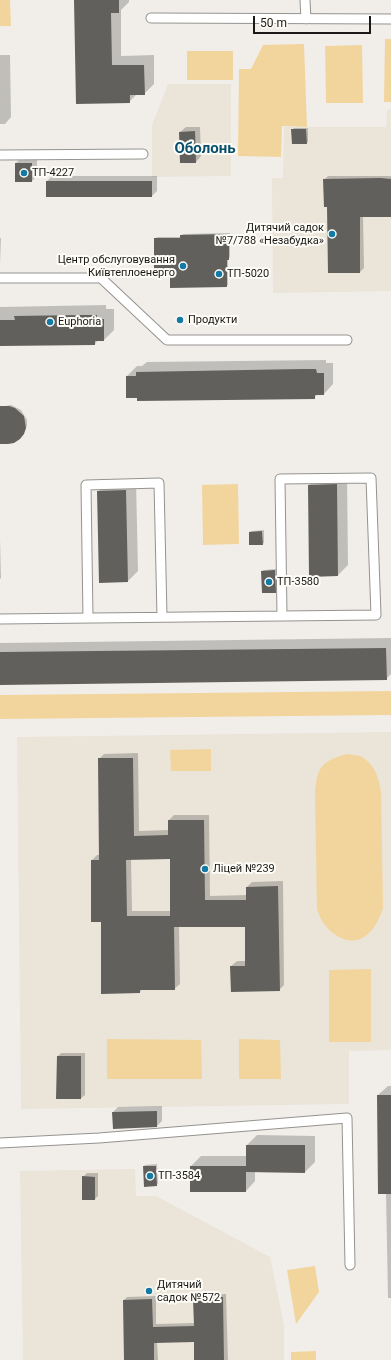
<!DOCTYPE html>
<html>
<head>
<meta charset="utf-8">
<style>
  body { margin:0 }
  #map { position:relative; width:391px; height:1360px; overflow:hidden; background:#f1eeea; font-family:Roboto,sans-serif }
  canvas { display:block }
  .scale { position:absolute; left:253px; top:16px; width:118px; height:18px; box-sizing:border-box; border:2px solid #1a1917; border-top:0; padding-left:5px; font-size:12px; line-height:14px; white-space:nowrap; color:#1a1917; -webkit-text-stroke:3px #fefcf7; paint-order:stroke }
</style>
</head>
<body>
<div id="map">
<canvas width="391" height="1360"></canvas>
<div class="scale">50 m</div>
</div>
<script>
const context = document.querySelector('canvas').getContext('2d');
context.lineJoin = 'round';
function fillPath(path, color) {
  context.fillStyle = color;
  context.fill(path, 'evenodd');
}
function trace(path, color, width, dash) {
  context.strokeStyle = color;
  context.lineWidth = width;
  context.lineCap = dash ? 'butt' : 'round';
  context.setLineDash(dash || []);
  context.stroke(path);
}
function drawText(font, color, halo, rows, align = 'center') {
  context.font = font + ' Roboto,sans-serif';
  context.lineWidth = 4;
  context.setLineDash([]);
  context.textBaseline = 'middle';
  context.strokeStyle = halo;
  context.fillStyle = color;
  for (const [text, x, y, turn = 0] of rows) {
    context.save();
    context.translate(x, y);
    context.rotate((+turn || 0) * Math.PI / 180);
    context.textAlign = isNaN(turn) ? turn : align;
    if (halo) context.strokeText(text, 0, 0);
    context.fillText(text, 0, 0);
    context.restore();
  }
}
fillPath(new Path2D(`
  M 168,84 L 231,84 L 231,176 L 152,177 L 152,125 Z
  M 391,109 L 391,291 L 273,293 L 272,178 L 283,178 L 284,127 L 386,127 L 387,110 Z
  M 391,732 L 391,1050 L 349,1051 L 349,1104 L 21,1109 L 17,737 Z
  M 135,1169 L 136,1196 L 156,1196 L 270,1257 L 284,1325 L 284,1360 L 23,1360 L 20,1171 Z`), '#eae4d9');
fillPath(new Path2D(`
  M 0,0 L 10,0 L 11,26 L 0,26 Z
  M 385,39 L 391,39 L 391,102 L 384,102 Z
  M 304,44 L 307,127 L 282,126 L 281,157 L 238,156 L 239,69 L 251,69 L 263,45 Z
  M 362,45 L 363,103 L 326,103 L 325,46 Z
  M 187,51 L 233,51 L 233,80 L 187,80 Z
  M 238,484 L 239,544 L 203,545 L 202,485 Z
  M 391,691 L 391,715 L 0,719 L 0,695 Z
  M 211,749 L 211,771 L 171,771 L 170,750 Z
  M 347,754 C 351,755 358,755 362,757 C 375,765 379,778 381,792 L 383,908 C 379,919 374,932 362,938 C 348,946 330,934 322,921 C 320,918 319,913 317,910 L 315,793 C 317,768 321,761 347,754 Z
  M 371,969 L 371,1042 L 329,1042 L 329,970 Z
  M 107,1039 L 201,1040 L 202,1079 L 107,1079 Z
  M 239,1039 L 280,1040 L 281,1079 L 239,1079 Z
  M 315,1266 L 319,1292 L 296,1324 L 287,1270 Z
  M 316,1351 L 316,1360 L 291,1360 L 291,1352 Z`), '#f2d59d');
fillPath(new Path2D(`
  M 75,0 L 129,0 L 129,2 L 121,10 L 121,56 L 154,55 L 154,84 L 144,94 L 137,94 L 129,102 Z
  M 0,55 L 10,55 L 11,117 L 5,124 L 0,124 Z
  M 186,127 L 200,127 L 201,156 L 196,162 L 180,132 Z
  M 294,128 L 308,128 L 308,142 L 306,143 L 292,130 Z
  M 21,158 L 37,158 L 37,176 L 32,181 L 16,163 Z
  M 52,176 L 157,176 L 157,191 L 152,196 L 47,181 Z
  M 328,176 L 391,176 L 391,216 L 363,216 L 364,268 L 360,272 L 329,272 L 328,206 L 324,180 Z
  M 230,233 L 230,257 L 228,259 L 228,285 L 226,286 L 171,271 L 155,239 L 157,237 L 181,237 L 183,234 Z
  M 0,238 L 1,238 L 0,265 Z
  M 106,305 L 106,309 L 114,309 L 114,330 L 104,340 L 98,340 L 95,344 L 0,345 L 0,307 Z
  M 326,360 L 326,363 L 333,363 L 333,384 L 324,394 L 318,394 L 314,398 L 138,397 L 127,376 L 137,366 L 142,366 L 147,362 Z
  M 11,405 L 21,410 L 27,420 L 27,426 L 21,437 L 0,442 L 0,407 Z
  M 347,474 L 348,565 L 338,575 L 309,485 L 320,475 Z
  M 136,480 L 138,571 L 128,581 L 98,492 L 108,481 Z
  M 264,530 L 264,543 L 262,544 L 250,532 L 252,531 Z
  M 0,539 L 1,578 L 0,579 Z
  M 276,569 L 277,591 L 275,592 L 262,571 L 264,570 Z
  M 391,638 L 391,674 L 386,679 L 0,684 L 0,643 Z
  M 138,753 L 139,831 L 169,830 L 169,820 L 174,815 L 209,815 L 210,896 L 247,895 L 247,887 L 252,882 L 283,881 L 284,985 L 279,990 L 231,966 L 237,961 L 246,961 L 246,926 L 179,926 L 180,984 L 174,989 L 142,989 L 140,992 L 102,920 L 92,860 L 97,855 L 100,855 L 99,759 L 104,754 ZM 171,858 L 171,911 L 132,911 L 131,859 Z
  M 61,1053 L 85,1053 L 85,1095 L 81,1098 L 58,1056 Z
  M 388,1086 L 391,1086 L 391,1298 L 388,1298 L 386,1193 L 378,1095 Z
  M 162,1106 L 162,1121 L 157,1126 L 113,1112 L 118,1107 Z
  M 257,1135 L 315,1136 L 315,1162 L 305,1172 L 255,1171 L 255,1181 L 246,1191 L 191,1166 L 201,1156 L 247,1156 L 247,1145 Z
  M 157,1164 L 158,1184 L 156,1185 L 144,1166 L 145,1165 Z
  M 87,1173 L 98,1173 L 98,1196 L 95,1199 L 83,1177 Z
  M 226,1294 L 228,1360 L 195,1360 L 195,1341 L 157,1342 L 158,1360 L 125,1360 L 124,1300 L 127,1297 L 156,1296 L 156,1324 L 195,1323 L 194,1298 L 198,1295 Z`), '#0003');
fillPath(new Path2D(`
  M 74,0 L 119,0 L 119,13 L 111,13 L 112,65 L 144,65 L 145,95 L 130,95 L 130,103 L 76,104 Z
  M 291,129 L 306,129 L 307,144 L 292,144 Z
  M 195,131 L 196,163 L 180,163 L 179,132 Z
  M 15,163 L 32,163 L 32,182 L 15,182 Z
  M 380,178 L 391,179 L 391,217 L 360,217 L 360,273 L 328,273 L 327,207 L 324,207 L 323,179 Z
  M 46,181 L 152,181 L 152,197 L 46,197 Z
  M 229,234 L 229,260 L 227,260 L 227,287 L 170,288 L 170,272 L 154,273 L 154,238 L 180,238 L 180,235 Z
  M 81,315 L 97,315 L 97,319 L 104,319 L 104,341 L 95,341 L 95,345 L 0,346 L 0,320 L 15,320 L 14,316 Z
  M 301,369 L 316,369 L 317,373 L 324,373 L 324,395 L 315,395 L 315,399 L 137,401 L 137,398 L 126,398 L 126,376 L 136,376 L 136,372 Z
  M 0,406 L 9,406 L 15,408 L 24,416 L 26,428 L 24,434 L 20,439 L 14,443 L 8,444 L 0,444 Z
  M 337,484 L 338,576 L 309,577 L 308,485 Z
  M 126,490 L 128,582 L 99,583 L 97,491 Z
  M 262,531 L 263,545 L 249,545 L 249,532 Z
  M 275,570 L 276,593 L 262,593 L 261,571 Z
  M 386,648 L 387,680 L 0,685 L 0,652 Z
  M 98,758 L 133,758 L 134,836 L 168,835 L 168,820 L 204,820 L 205,900 L 246,900 L 246,887 L 278,886 L 280,991 L 231,992 L 230,966 L 245,966 L 245,927 L 174,927 L 175,990 L 140,990 L 140,993 L 101,994 L 101,922 L 91,922 L 91,860 L 99,860 ZM 170,859 L 170,916 L 127,916 L 126,860 Z
  M 57,1056 L 81,1056 L 81,1099 L 56,1099 Z
  M 377,1095 L 391,1095 L 391,1194 L 378,1194 Z
  M 157,1111 L 157,1127 L 113,1129 L 112,1112 Z
  M 246,1145 L 305,1145 L 305,1173 L 246,1172 L 246,1192 L 190,1192 L 190,1166 L 246,1166 L 246,1170 Z
  M 143,1166 L 156,1166 L 157,1186 L 144,1187 Z
  M 82,1176 L 95,1177 L 95,1200 L 82,1200 Z
  M 223,1297 L 224,1360 L 194,1360 L 194,1342 L 154,1343 L 154,1360 L 124,1360 L 123,1300 L 152,1299 L 153,1327 L 194,1326 L 193,1298 Z`), '#62605c');
const service = new Path2D(`
  M 305,0 L 306,19
  M 151,18 L 391,19
  M 0,155 L 143,154
  M 0,278 L 101,278 L 167,340 L 347,340
  M 88,618 L 86,485 L 159,483 L 162,617
  M 0,619 C 125,618 250,616 376,615 L 371,478 L 280,479 L 282,616
  M 0,1143 L 99,1138 L 347,1118 L 350,1265`);
trace(service, '#95938f', 11);
trace(service, '#fff', 9);
for (const [x, y, r, color] of [
  [24,173,4,"#127aa5"],
  [332,234,4,"#127aa5"],
  [183,266,4,"#127aa5"],
  [219,274,4,"#127aa5"],
  [180,320,4,"#127aa5"],
  [50,322,4,"#127aa5"],
  [269,582,4,"#127aa5"],
  [205,869,4,"#127aa5"],
  [150,1176,4,"#127aa5"],
  [149,1291,4,"#127aa5"]
]) {
  const dot = new Path2D();
  dot.arc(x, y, r, 0, 2 * Math.PI);
  context.fillStyle = color;
  context.fill(dot);
  trace(dot, '#fefcf7', 1.5);
}
drawText('11px', '#1a1917', '#fefcf7', [
  ["ТП-4227",32,173],
  ["Дитячий садок",324,228,"right"],
  ["№7/788 «Незабудка»",324,241,"right"],
  ["Центр обслуговування",175,260,"right"],
  ["Київтеплоенерго",175,273,"right"],
  ["ТП-5020",227,274],
  ["Продукти",188,320],
  ["Euphoria",58,322],
  ["ТП-3580",277,582],
  ["Ліцей №239",213,869],
  ["ТП-3584",158,1176],
  ["Дитячий",157,1285],
  ["садок №572",157,1298]
], 'left');
drawText('bold 15px', '#09506d', '#fefcf7', [
  ["Оболонь",205,149]
]);
</script>
</body>
</html>
